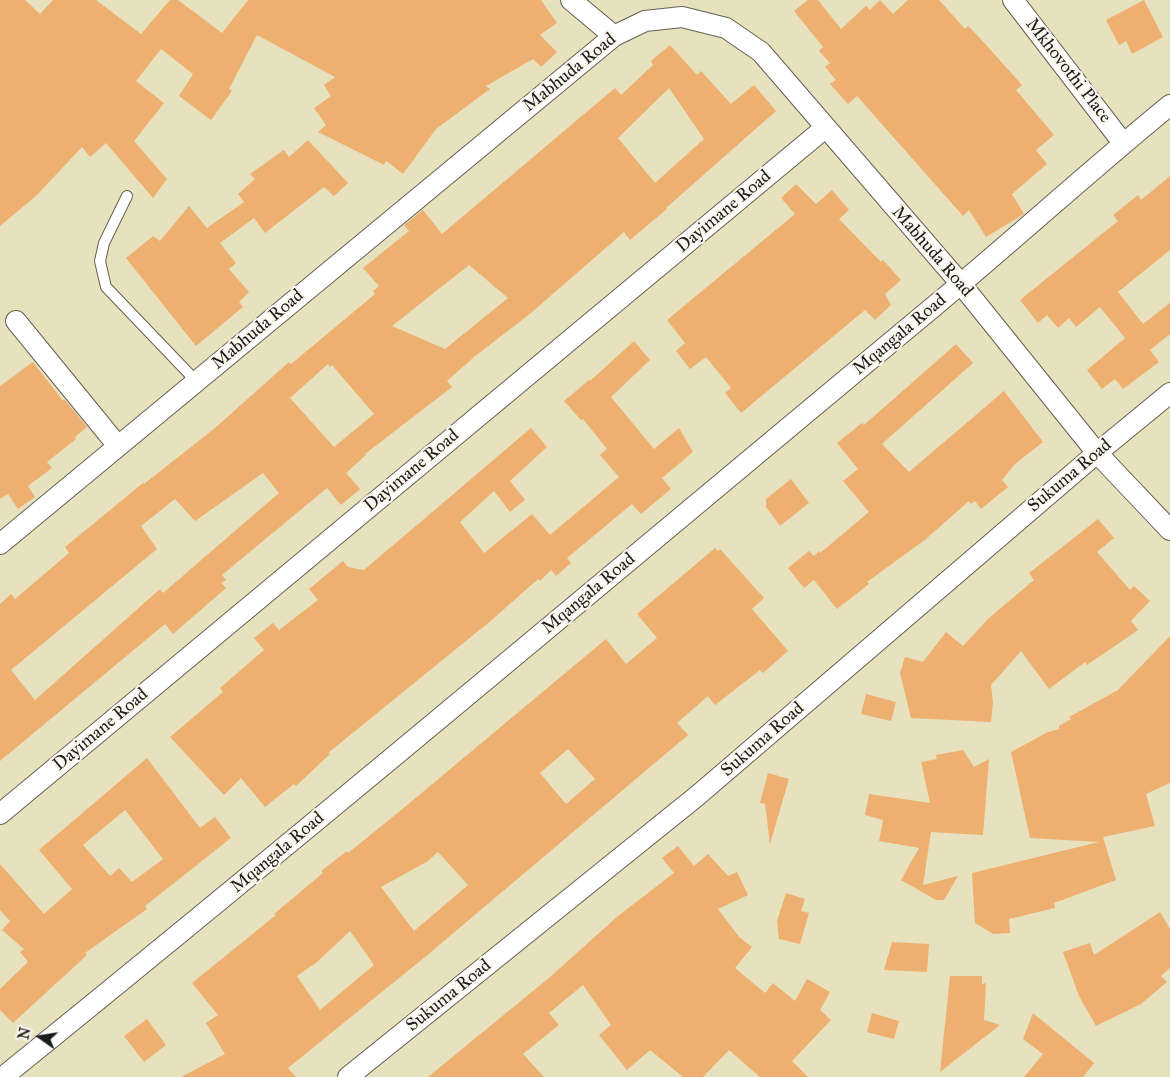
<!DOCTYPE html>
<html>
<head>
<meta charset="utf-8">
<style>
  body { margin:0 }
  #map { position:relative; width:1170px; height:1077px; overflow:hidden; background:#e7e1be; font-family:"IM FELL Great Primer",serif }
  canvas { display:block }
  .north { position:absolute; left:15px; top:1012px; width:50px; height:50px; -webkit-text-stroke:4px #fbf7ec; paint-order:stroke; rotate:283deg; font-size:14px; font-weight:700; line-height:20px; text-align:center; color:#1c1c1c }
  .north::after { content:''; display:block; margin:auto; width:18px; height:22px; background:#1c1c1c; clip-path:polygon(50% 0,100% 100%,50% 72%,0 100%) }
</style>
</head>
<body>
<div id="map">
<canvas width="1170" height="1077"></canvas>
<div class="north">N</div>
</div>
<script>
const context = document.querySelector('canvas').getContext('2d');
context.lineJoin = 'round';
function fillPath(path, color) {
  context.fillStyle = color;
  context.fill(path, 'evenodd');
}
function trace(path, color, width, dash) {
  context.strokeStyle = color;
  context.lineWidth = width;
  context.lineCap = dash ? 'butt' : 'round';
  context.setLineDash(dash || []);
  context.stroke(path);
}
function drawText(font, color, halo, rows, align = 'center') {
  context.font = font + ' "IM FELL Great Primer",serif';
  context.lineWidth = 4.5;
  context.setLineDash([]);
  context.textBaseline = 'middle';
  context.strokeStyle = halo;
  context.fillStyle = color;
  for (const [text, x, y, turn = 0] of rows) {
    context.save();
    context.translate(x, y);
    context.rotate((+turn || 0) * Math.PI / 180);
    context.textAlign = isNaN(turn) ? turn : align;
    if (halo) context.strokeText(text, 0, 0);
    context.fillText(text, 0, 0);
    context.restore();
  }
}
fillPath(new Path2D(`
  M 0,0 L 25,0 L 40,14 L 53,0 L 96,0 L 141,34 L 170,0 L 178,0 L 222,33 L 248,0 L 541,0 L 557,23 L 540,35 L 557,52 L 541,67 L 533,59 L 486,86 L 490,89 L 436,129 L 403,174 L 386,161 L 384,165 L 318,132 L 326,125 L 314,108 L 331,96 L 324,85 L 335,77 L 257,35 L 229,89 L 232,91 L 211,120 L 179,96 L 193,74 L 161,49 L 136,81 L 164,103 L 134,141 L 167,179 L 153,198 L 106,143 L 90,157 L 82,147 L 37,195 L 0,226 Z
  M 808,0 L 818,0 L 841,29 L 866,6 L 870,10 L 880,0 L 893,14 L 908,0 L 939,0 L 965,29 L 968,26 L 978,36 L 1022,85 L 1016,90 L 1054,135 L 1036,150 L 1047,164 L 1012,194 L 1024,214 L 986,237 L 969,210 L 963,216 L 857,96 L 848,104 L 830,84 L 836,80 L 825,67 L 830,63 L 819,51 L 823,47 L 794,11 Z
  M 1144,0 L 1163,37 L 1132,54 L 1126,41 L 1119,45 L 1106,20 Z
  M 670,45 L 697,75 L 701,71 L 731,104 L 754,85 L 776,111 L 666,208 L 667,209 L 630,240 L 624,232 L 531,313 L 474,357 L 447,381 L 452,387 L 365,454 L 366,455 L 346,473 L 360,489 L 341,505 L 327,488 L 222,575 L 226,580 L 221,583 L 226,588 L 173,634 L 165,624 L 0,761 L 0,604 L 11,594 L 15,599 L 69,553 L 65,547 L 143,483 L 144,484 L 215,428 L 289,362 L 291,364 L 375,294 L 373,291 L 379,286 L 363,268 L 409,231 L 404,225 L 423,210 L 442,234 L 615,88 L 621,95 L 653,65 L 651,61 ZM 669,88 L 704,139 L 655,183 L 618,138 ZM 469,265 L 508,298 L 445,349 L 392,326 ZM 328,364 L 330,367 L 332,365 L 374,414 L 334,447 L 290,398 ZM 263,473 L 279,493 L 163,593 L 160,589 L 35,700 L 11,670 L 157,549 L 141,526 L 175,499 L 195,521 Z
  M 308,140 L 348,183 L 334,196 L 324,187 L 265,233 L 254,218 L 220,243 L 236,263 L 229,269 L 249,292 L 239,302 L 243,307 L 196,346 L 126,258 L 153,236 L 160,241 L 189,206 L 207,228 L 244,202 L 238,194 L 255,179 L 250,174 L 284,150 L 289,157 Z
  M 1170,176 L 1170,250 L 1118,292 L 1143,324 L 1170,303 L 1170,334 L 1150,350 L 1159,362 L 1123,389 L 1115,379 L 1102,389 L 1087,370 L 1125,338 L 1100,307 L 1076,327 L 1069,318 L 1058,328 L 1047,315 L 1038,323 L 1020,300 L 1118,221 L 1113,215 L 1138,195 L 1141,200 Z
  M 796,184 L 816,204 L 832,190 L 849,210 L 839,219 L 881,262 L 883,260 L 901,280 L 885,294 L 891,305 L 875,320 L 865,310 L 741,413 L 725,393 L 731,388 L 706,357 L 690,369 L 676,351 L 685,343 L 667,320 L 795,214 L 781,198 Z
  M 634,341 L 650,360 L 611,397 L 654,449 L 679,428 L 693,452 L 662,478 L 671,489 L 641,514 L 632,504 L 567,558 L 571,563 L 556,576 L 551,570 L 540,581 L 538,579 L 493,619 L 328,753 L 330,754 L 296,786 L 294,784 L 265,807 L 241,778 L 224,795 L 170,737 L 223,692 L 220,688 L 264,650 L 254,638 L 273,623 L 279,630 L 318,600 L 309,589 L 343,561 L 348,567 L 364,570 L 531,428 L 547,447 L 510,481 L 525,500 L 510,512 L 494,491 L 460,522 L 484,553 L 532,514 L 550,535 L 619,477 L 600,455 L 607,449 L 583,419 L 581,420 L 564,401 L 589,380 L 590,381 Z
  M 956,344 L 973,363 L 882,444 L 909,472 L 1004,391 L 1043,442 L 1015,464 L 1002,480 L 1008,487 L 981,509 L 975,501 L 971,504 L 969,501 L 926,539 L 867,582 L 869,584 L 837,609 L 814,580 L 804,588 L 788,568 L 809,551 L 814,556 L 819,551 L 820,553 L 869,512 L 843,481 L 858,469 L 837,443 L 862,423 L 864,425 Z
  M 33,362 L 63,401 L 64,399 L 87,427 L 75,437 L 76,439 L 47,462 L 52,468 L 28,486 L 35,497 L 18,509 L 8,494 L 0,499 L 0,386 Z
  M 791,479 L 809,503 L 780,526 L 766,507 L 766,499 Z
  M 1098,519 L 1114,538 L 1097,552 L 1130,590 L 1134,586 L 1150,601 L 1131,621 L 1138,630 L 1087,665 L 1085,662 L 1049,689 L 1021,651 L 991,685 L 993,702 L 991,722 L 911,718 L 900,673 L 905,657 L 923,662 L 946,632 L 963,646 L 989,618 L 1034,580 L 1029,573 Z
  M 715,548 L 718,551 L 720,549 L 764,598 L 752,609 L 788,651 L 763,673 L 760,670 L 715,705 L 708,696 L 677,723 L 688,735 L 425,957 L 288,1068 L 296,1077 L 181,1077 L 225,1054 L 206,1023 L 218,1015 L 192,983 L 276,915 L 274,914 L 323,873 L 321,871 L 347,851 L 348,853 L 400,811 L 606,639 L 626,664 L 657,638 L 637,614 ZM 568,749 L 595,779 L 566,804 L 540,773 ZM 438,852 L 468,885 L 414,931 L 381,887 L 428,861 ZM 350,931 L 374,965 L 320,1010 L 297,976 L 317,962 Z
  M 1170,636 L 1170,783 L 1146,794 L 1155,826 L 1103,837 L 1116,880 L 1054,903 L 1055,908 L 1009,919 L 1010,933 L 993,934 L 975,923 L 972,873 L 1099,842 L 1030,838 L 1011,752 L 1048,732 L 1059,729 L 1059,726 L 1071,719 L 1069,717 L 1118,690 Z
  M 866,694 L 896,702 L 891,721 L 861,714 Z
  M 963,750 L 974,767 L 989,759 L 983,835 L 931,832 L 923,885 L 958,876 L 944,900 L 936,900 L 901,880 L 919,848 L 879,841 L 883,820 L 865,815 L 869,794 L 930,803 L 921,762 L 937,759 L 936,755 Z
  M 147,758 L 200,828 L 215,817 L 231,838 L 145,906 L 147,909 L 85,953 L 87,955 L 13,1023 L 0,1010 L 0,989 L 28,962 L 20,952 L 24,949 L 2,930 L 10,921 L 0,910 L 0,864 L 44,914 L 72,889 L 39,850 ZM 125,810 L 163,859 L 132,882 L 119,868 L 110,876 L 83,845 Z
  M 768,773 L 789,779 L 770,844 L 765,804 L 760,803 Z
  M 678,846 L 694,866 L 708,854 L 728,876 L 737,872 L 748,895 L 718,909 L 739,937 L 752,947 L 735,968 L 765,993 L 773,983 L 795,1001 L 807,979 L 830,992 L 820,1010 L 831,1020 L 792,1061 L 808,1077 L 760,1077 L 729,1050 L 703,1077 L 683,1077 L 650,1050 L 627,1070 L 599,1035 L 611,1025 L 583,985 L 549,1013 L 559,1025 L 523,1054 L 544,1077 L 428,1077 L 550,977 L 618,916 L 674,873 L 662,858 Z
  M 786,893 L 805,899 L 801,911 L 809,913 L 800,944 L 779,939 L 777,921 Z
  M 1160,912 L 1170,929 L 1170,968 L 1161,976 L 1167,982 L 1141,1004 L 1096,1026 L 1079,996 L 1063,952 L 1090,943 L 1094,955 Z
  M 892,942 L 929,944 L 927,972 L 884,970 Z
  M 950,976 L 982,976 L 982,984 L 986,983 L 984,1020 L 1000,1025 L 940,1072 Z
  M 872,1013 L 899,1021 L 894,1039 L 867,1032 Z
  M 1033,1013 L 1094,1063 L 1083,1077 L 1024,1077 L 1043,1054 L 1023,1039 Z
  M 147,1019 L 166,1045 L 144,1062 L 124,1036 Z`), '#eeb070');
const service = new Path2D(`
  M 127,196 L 104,243 L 100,261 L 106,287 L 196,381`);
const minor = new Path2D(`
  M 571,0 L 614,36
  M 1013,0 L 1123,143
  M 16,321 L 118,446
  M 0,544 L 614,36 L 645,21 L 682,17 L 726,28 L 761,52 L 961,284 L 1097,453 L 1170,530
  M 0,814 L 825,128
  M 3,1077 C 316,824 623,565 932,308 C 1012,242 1089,171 1170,105
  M 348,1077 L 697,796 L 1097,453 L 1170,393`);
trace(service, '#636155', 12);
trace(minor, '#636155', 22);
trace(service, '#fff', 10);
trace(minor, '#fff', 20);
drawText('18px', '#1c1c1c', '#fbf7ec', [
  ["Mkhovothi Place",1068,71,52],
  ["Mabhuda Road",570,73,-39],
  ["Dayimane Road",724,212,-40],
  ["Mabhuda Road",932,252,49],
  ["Mabhuda Road",258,330,-40],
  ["Mqangala Road",900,335,-40],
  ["Dayimane Road",412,471,-40],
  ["Sukuma Road",1070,476,-40],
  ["Mqangala Road",589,594,-40],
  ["Dayimane Road",101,730,-40],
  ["Sukuma Road",763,740,-41],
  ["Mqangala Road",278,853,-40],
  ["Sukuma Road",449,996,-39]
]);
</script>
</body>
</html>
